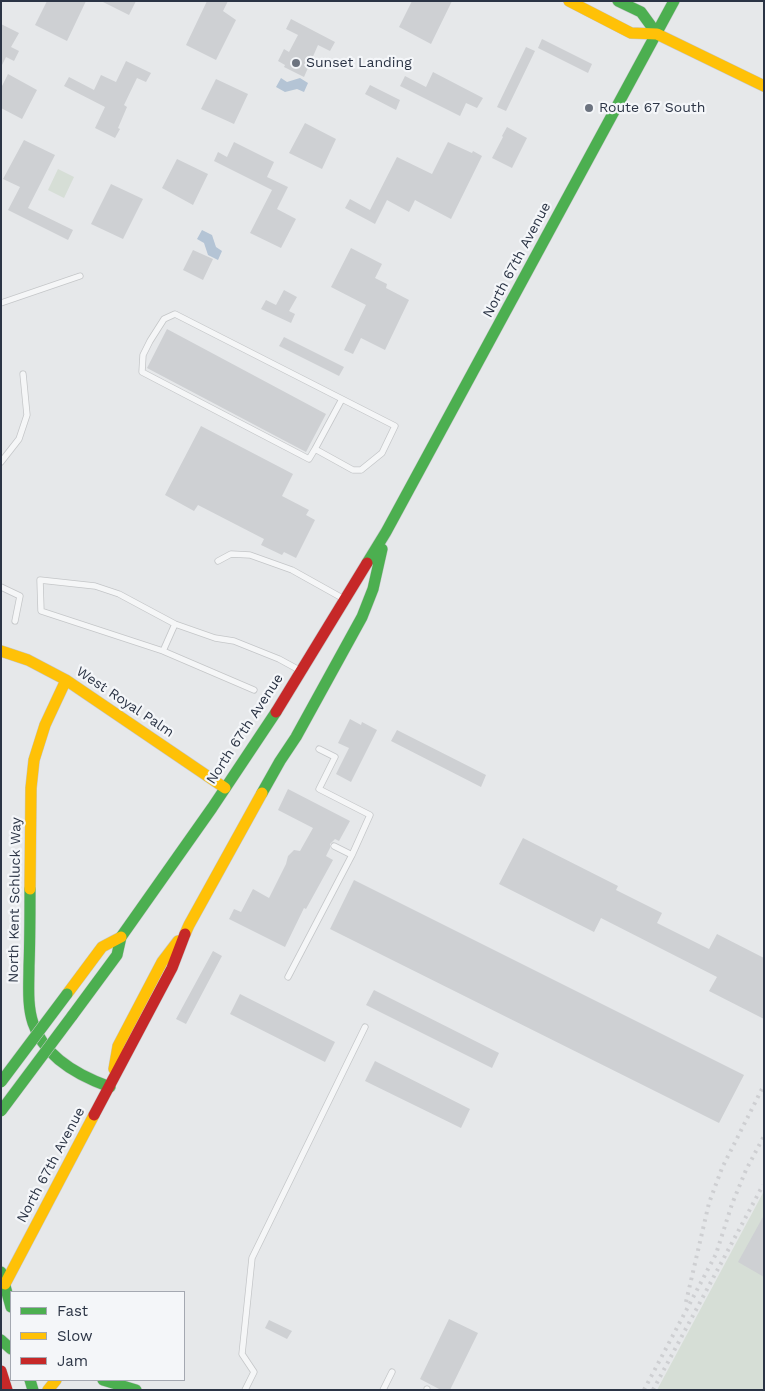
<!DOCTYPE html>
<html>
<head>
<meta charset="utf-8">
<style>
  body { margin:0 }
  #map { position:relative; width:765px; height:1391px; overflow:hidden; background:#e6e8ea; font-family:"Work Sans",sans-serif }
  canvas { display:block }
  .frame { position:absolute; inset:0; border:2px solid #2b3445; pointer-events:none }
  .legend { position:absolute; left:10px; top:1291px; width:175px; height:90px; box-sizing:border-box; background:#f4f6f9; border:1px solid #a4a8b1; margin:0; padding:6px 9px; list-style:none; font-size:15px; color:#2b3445 }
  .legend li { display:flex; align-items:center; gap:10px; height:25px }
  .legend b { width:25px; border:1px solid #a4a8b1 }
</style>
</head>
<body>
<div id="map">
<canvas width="765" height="1391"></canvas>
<div class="frame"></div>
<ul class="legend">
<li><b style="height:6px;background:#4caf50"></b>Fast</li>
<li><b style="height:6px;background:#ffc107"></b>Slow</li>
<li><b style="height:6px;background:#c62828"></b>Jam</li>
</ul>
</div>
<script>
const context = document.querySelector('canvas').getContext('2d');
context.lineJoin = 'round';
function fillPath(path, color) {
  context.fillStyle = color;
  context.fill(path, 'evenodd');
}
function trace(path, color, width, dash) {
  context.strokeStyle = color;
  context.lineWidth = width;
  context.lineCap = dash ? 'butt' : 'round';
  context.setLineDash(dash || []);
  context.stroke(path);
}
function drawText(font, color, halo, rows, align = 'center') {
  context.font = font + ' "Work Sans",sans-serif';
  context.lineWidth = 4.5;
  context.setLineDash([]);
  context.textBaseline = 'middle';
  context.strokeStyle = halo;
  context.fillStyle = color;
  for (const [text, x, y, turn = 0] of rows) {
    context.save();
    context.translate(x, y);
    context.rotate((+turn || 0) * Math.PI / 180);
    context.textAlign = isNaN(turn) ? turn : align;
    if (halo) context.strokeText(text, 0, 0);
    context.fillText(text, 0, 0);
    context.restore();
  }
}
fillPath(new Path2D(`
  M 58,169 L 74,177 L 64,198 L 48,190 Z
  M 764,1191 L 764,1390 L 657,1390 Z`), '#d6ded6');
fillPath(new Path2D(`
  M 281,78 L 287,82 L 300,78 L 308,83 L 304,92 L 297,89 L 285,92 L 276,87 Z
  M 202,230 L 212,235 L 216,247 L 222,251 L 218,260 L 208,255 L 204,243 L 197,239 Z`), '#b4c4d5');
fillPath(new Path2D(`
  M 47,1 L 86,1 L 67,41 L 35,25 Z
  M 101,1 L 136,1 L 129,15 Z
  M 207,1 L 228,1 L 223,11 L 236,20 L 216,60 L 186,45 Z
  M 412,1 L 452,1 L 431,44 L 399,27 Z
  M 291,19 L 335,42 L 330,51 L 318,45 L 304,77 L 284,67 L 285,65 L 278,61 L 284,49 L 289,52 L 298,35 L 286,29 Z
  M 1,24 L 19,33 L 11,47 L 19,51 L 14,61 L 6,57 L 1,67 Z
  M 542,39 L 592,64 L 588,73 L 538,48 Z
  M 526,47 L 535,51 L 506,111 L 497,107 Z
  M 126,61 L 151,73 L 146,82 L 137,78 L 124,105 L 127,107 L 118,128 L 120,129 L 115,138 L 95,128 L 105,107 L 64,86 L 69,77 L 94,90 L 101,75 L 116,82 Z
  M 433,72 L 483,98 L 477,108 L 466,103 L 460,116 L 400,86 L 405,76 L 426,87 Z
  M 8,74 L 37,90 L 22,119 L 1,108 L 1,88 Z
  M 216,79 L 248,94 L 234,124 L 201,109 Z
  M 370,85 L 400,100 L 396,110 L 365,94 Z
  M 305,123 L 336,139 L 322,169 L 289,153 Z
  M 507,127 L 527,138 L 512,168 L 492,158 L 503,137 L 502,136 Z
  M 24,140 L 55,155 L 28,208 L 73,230 L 68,240 L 8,210 L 20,187 L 3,179 Z
  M 234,142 L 274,162 L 267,177 L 288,187 L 277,209 L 296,219 L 281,248 L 250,233 L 272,190 L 214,161 L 218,152 L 227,157 Z
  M 448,142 L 472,153 L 473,151 L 482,156 L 451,219 L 415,200 L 409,212 L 387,200 L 375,224 L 345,208 L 350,199 L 370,210 L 397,157 L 432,174 Z
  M 177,159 L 208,174 L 193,205 L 162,188 Z
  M 111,184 L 143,199 L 123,239 L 91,224 Z
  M 351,248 L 382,264 L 375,278 L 387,284 L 386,288 L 409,300 L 385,350 L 361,338 L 353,354 L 344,350 L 366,305 L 331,287 Z
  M 193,250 L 213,259 L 203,280 L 183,270 Z
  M 284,290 L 297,297 L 289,311 L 295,314 L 291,323 L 261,309 L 266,300 L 276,305 Z
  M 167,329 L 326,414 L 306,452 L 147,368 Z
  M 284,337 L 344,367 L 339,376 L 279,346 Z
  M 201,426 L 293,474 L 282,496 L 309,510 L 306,515 L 315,520 L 296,558 L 284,552 L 282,555 L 261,545 L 264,539 L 198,505 L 194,511 L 165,495 Z
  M 350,719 L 361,725 L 362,722 L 377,730 L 351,782 L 336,774 L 349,748 L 338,743 Z
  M 397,730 L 486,775 L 481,787 L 391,741 Z
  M 288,789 L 350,821 L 339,841 L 335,839 L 330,844 L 330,848 L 326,856 L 333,860 L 306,909 L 304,908 L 285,947 L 229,919 L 234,909 L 241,912 L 253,889 L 269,898 L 286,864 L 288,856 L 294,850 L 300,851 L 313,828 L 278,810 Z
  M 523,838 L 618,886 L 616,890 L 662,913 L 657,923 L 709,949 L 717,934 L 764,958 L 764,1019 L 709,991 L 717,977 L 601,918 L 594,932 L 499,884 Z
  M 354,880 L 744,1075 L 719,1123 L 330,929 Z
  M 213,951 L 222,956 L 186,1024 L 176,1019 Z
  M 374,990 L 499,1053 L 492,1068 L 366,1005 Z
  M 240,994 L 335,1042 L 325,1062 L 230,1014 Z
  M 375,1061 L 470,1109 L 461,1128 L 365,1081 Z
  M 764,1215 L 764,1277 L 738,1262 Z
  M 449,1319 L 478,1333 L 450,1390 L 441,1390 L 420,1379 Z
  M 269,1320 L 292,1331 L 287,1339 L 265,1328 Z`), '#ced0d3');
const lane = new Path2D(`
  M 1,303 L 80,276
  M 342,399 L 395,426 L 382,453 L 361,470 L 353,470 L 315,449 Z
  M 315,449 L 309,459 L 142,372 L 143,355 L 150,341 L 164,319 L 175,314 L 342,399
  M 1,462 L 19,439 L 27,415 L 23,374
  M 218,561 L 231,554 L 250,555 L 292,570 L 344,599
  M 1,587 L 20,596 L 15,621
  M 175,624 L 163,651 L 41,611 L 40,580 L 95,586 L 119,594 L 175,624 L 215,638 L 234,641 L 279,659 L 301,671
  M 163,651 L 254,690
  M 319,749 L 335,757 L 319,789 L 370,815 L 352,855
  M 288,977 L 352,855 L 334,846
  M 245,1390 L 254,1372 L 242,1354 L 252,1258 L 365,1027
  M 383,1390 L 392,1372
  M 427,1390 L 427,1389`);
const fast = new Path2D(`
  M 618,1 L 641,12 L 657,34
  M 367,563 L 386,532 L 674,1
  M 262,793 L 280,761 L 296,737 L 362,617 L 373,589 L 382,549
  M 30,889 C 30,915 30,941 29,966 C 29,985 27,1005 33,1023 C 44,1057 79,1076 110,1087
  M 72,1016 L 117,955 L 121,937 L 212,808 L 276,712
  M 1,1272 L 11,1307
  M 1,1340 L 11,1349
  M 30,1380 L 33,1390
  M 103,1380 L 136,1390`);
const slow = new Path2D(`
  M 569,1 L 631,33 L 657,34 L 764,86
  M 1,651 L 28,660 L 66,680 L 225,788
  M 30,889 L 31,788 L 34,760 L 45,725 L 66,680
  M 185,934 L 189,925 L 262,793
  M 67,994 L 102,947 L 121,937
  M 114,1069 L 118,1046 L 162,962 L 178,941
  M 5,1284 L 94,1115
  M 48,1390 L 56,1380`);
const jam = new Path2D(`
  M 276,712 L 367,563
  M 94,1115 L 172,968 L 185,934
  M 1,1371 L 7,1390`);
trace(lane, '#c4c6c8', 7);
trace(fast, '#c4c6c8', 12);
trace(slow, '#c4c6c8', 12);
trace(jam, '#c4c6c8', 12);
trace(lane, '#f5f6f7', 5.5);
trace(fast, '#4caf50', 11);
trace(slow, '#ffc107', 11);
trace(jam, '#c62828', 11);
trace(new Path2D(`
  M 686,1302 L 709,1203 L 722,1168 L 764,1085
  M 644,1390 L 716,1254 L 732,1204 L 746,1170 L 764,1136
  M 653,1390 L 763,1185`), '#cecfd2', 4, [2.5, 5]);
const fastBridge = new Path2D(`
  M 1,1082 L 67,994
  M 1,1111 L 72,1016`);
trace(fastBridge, '#c4c6c8', 12, []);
trace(fastBridge, '#4caf50', 11);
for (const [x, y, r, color] of [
  [296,63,5,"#6c737f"],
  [589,108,5,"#6c737f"]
]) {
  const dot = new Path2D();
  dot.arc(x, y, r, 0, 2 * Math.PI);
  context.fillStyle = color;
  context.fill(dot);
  trace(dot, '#f4f6f9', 2);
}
drawText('14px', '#2b3445', '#f4f6f9', [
  ["Sunset Landing",306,63],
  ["Route 67 South",599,108]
], 'left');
drawText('14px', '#2b3445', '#f4f6f9', [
  ["North 67th Avenue",517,260,-62],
  ["West Royal Palm",125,702,34],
  ["North 67th Avenue",245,729,-57],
  ["North Kent Schluck Way",15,900,-89],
  ["North 67th Avenue",51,1165,-62]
]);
</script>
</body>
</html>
